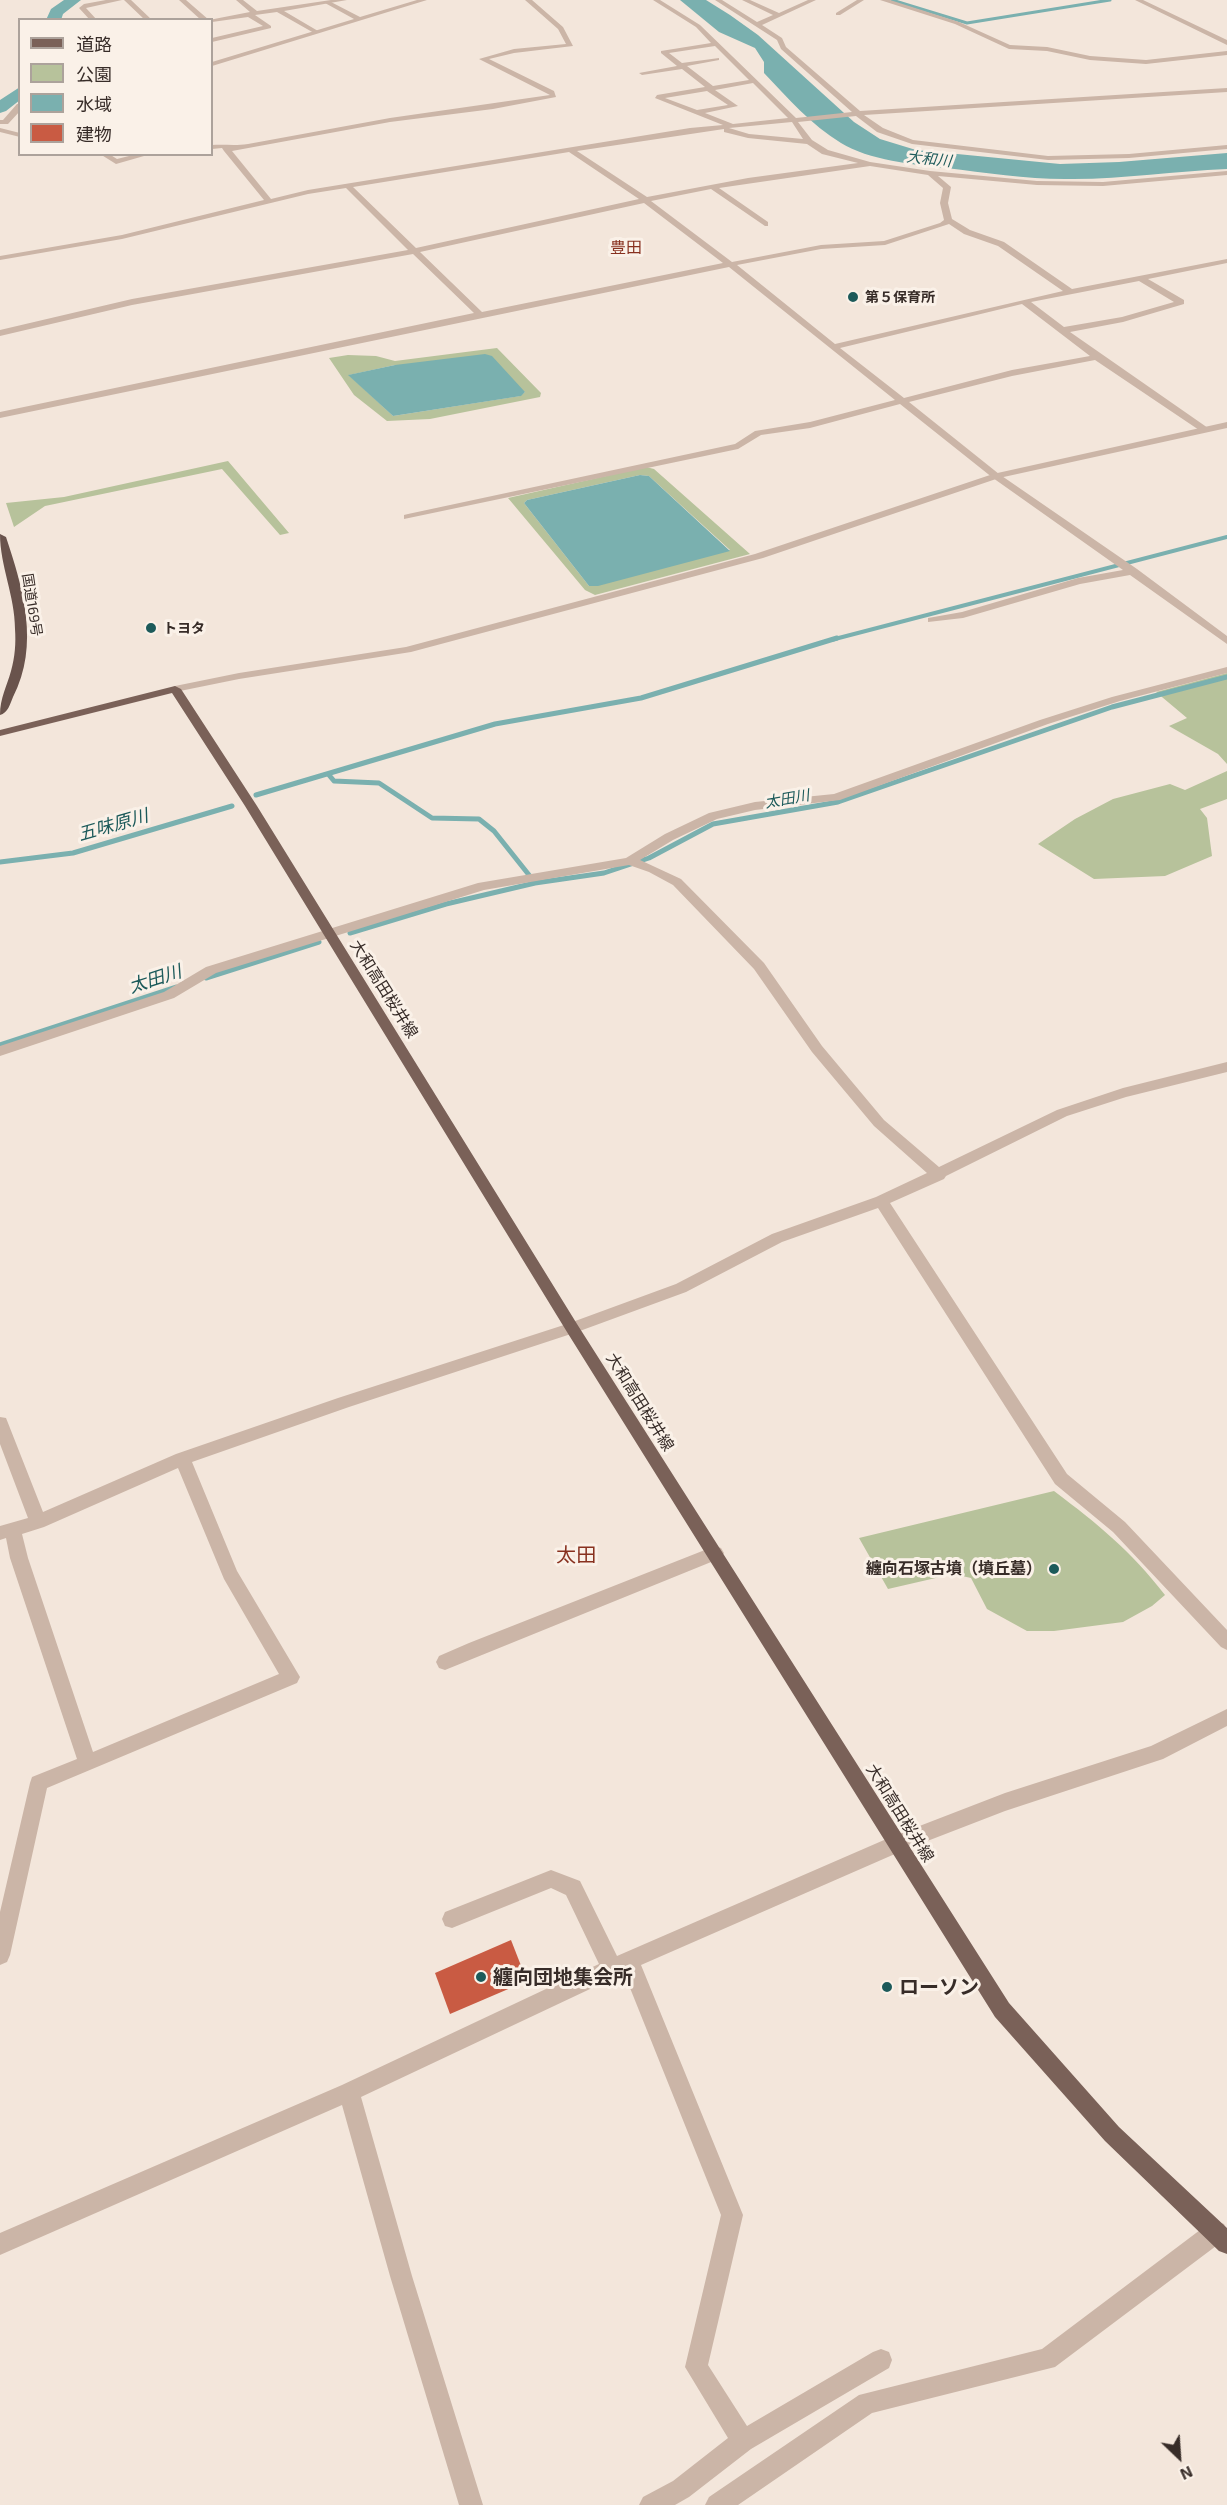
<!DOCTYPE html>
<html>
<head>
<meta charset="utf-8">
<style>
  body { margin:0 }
  #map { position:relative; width:1227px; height:2505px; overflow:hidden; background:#f3e6db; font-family:"Exo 2","Noto Sans JP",sans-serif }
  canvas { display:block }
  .legend { position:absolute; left:18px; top:18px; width:195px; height:138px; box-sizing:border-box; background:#faf1e8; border:2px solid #aca29b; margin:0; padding:8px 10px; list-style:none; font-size:18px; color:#372c28 }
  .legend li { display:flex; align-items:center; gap:12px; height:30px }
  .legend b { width:30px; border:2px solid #aca29b }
  .north { position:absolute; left:1149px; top:2427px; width:60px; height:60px; -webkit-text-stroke:4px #faf1e8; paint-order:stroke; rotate:155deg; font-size:16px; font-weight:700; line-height:24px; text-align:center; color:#372c28 }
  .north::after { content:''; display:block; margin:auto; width:21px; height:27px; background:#372c28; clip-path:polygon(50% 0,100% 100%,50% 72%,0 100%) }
</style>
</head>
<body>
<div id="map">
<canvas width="1227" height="2505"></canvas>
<ul class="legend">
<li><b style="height:8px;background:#7a6158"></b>道路</li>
<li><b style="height:16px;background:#b7c29b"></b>公園</li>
<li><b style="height:16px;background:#7ab0af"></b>水域</li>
<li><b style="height:16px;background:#c95b43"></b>建物</li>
</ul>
<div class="north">N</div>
</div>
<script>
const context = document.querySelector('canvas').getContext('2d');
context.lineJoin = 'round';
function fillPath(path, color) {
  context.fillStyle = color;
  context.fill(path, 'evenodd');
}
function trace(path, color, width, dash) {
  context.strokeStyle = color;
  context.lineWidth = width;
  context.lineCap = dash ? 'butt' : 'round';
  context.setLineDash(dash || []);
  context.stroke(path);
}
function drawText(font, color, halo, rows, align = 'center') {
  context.font = font + ' "Exo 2","Noto Sans JP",sans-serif';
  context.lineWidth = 6;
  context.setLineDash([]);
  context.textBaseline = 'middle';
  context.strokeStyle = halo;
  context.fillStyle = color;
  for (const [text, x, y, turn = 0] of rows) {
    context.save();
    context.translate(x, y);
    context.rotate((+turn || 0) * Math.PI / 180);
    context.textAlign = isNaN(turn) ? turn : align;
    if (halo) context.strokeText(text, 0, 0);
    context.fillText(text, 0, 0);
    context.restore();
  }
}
fillPath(new Path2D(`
  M 497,348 L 541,393 L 540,397 L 430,419 L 387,421 L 354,395 L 329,358 L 348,355 L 376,356 L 395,361 ZM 395,365 L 525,392 L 520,396 L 393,416 L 349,375 Z
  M 228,461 L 289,533 L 280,535 L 222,469 L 45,506 L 14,527 L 6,503 L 64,497 Z
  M 646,467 L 654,469 L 750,554 L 595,595 L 585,590 L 508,498 ZM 640,475 L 649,476 L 730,550 L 589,586 L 524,503 L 527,500 Z
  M 1227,673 L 1227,764 L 1218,754 L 1169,726 L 1187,718 L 1156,692 Z
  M 1227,771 L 1227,799 L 1200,809 L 1207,818 L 1212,856 L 1165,876 L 1094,879 L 1038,844 L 1075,819 L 1113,799 L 1170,784 L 1185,790 Z
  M 1054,1491 C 1099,1525 1130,1550 1165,1595 L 1152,1606 L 1123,1622 L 1054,1631 L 1027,1631 L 987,1609 L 971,1578 L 953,1574 L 888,1589 L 859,1538 Z`), '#b7c29b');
fillPath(new Path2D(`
  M 680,0 L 706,0 L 730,15 L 758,35 L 854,122 L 880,139 L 916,150 L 1060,164 L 1119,162 L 1227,153 L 1227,169 C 1175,171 1125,179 1073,179 C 1031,180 988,173 946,168 C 915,165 868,160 841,143 C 811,125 788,98 764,73 L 764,62 L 755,48 L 719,32 Z
  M 485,354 L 492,356 L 525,392 L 521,396 L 393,416 L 348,375 L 395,365 Z
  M 640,475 L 649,476 L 730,551 L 598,586 L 589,586 L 524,503 L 527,500 Z`), '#7ab0af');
trace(new Path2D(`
  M 892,0 L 967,23 L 1110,0`), '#7ab0af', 3);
trace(new Path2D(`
  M 831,640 L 1227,537`), '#7ab0af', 4);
trace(new Path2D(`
  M 329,775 L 334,781 L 379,783 L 432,818 L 479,819 L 494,831 L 533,880
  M 256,795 L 495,724 L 641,698 L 837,638
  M 0,862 L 73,853 L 232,806
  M 350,933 L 446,904 L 535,883 L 604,873 L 649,858 L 713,824 L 838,802 L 1112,707 L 1227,677
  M 206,978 L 319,942
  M 0,1045 L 176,987`), '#7ab0af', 5);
fillPath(new Path2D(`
  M 64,0 L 81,0 L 63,14 L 61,20 L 46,20 L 51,9 Z
  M 20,87 L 20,100 L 6,111 L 0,113 L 0,100 Z`), '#7ab0af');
fillPath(new Path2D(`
  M 511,1940 L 527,1981 L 450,2014 L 435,1973 Z`), '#c95b43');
fillPath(new Path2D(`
  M 106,0 L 122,0 L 86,8 L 97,20 L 90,20 L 79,8 L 84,4 Z
  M 124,0 L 131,0 L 152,20 L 145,20 Z
  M 179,0 L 186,0 L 209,20 L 201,20 Z
  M 236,0 L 243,0 L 257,11 L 331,0 L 347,0 L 284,11 L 318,31 L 318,33 L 314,33 L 277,12 L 255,15 L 271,26 L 271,28 L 212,42 L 212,38 L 263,26 L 248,17 L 212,22 L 209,20 L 250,12 Z
  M 525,0 L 532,0 L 563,27 L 573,46 L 514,53 L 489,59 L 554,91 L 556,97 L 493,109 L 390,122 L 232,151 L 271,199 L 308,190 L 690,128 L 723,125 L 655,98 L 657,95 L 705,87 L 682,69 L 642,75 L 639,73 L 677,66 L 661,53 L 661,51 L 711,43 L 696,27 L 653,0 L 660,0 L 700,25 L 796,118 L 852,112 L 781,49 L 777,40 L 715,0 L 722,0 L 757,22 L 773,15 L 742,0 L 750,0 L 779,13 L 808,0 L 816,0 L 762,25 L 782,38 L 786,47 L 860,111 L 1227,88 L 1227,92 L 864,115 L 883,128 L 913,140 L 1048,156 L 1129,154 L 1227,145 L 1227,149 L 1129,158 L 1048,160 L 912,144 L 877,132 L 856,116 L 798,122 L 812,140 L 828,150 L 870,162 L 930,171 L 1037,181 L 1103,182 L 1227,171 L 1227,175 L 1103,186 L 1037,185 L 938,176 L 951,187 L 948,203 L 952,219 L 970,230 L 1004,242 L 1072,289 L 1227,259 L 1227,263 L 1148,279 L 1184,300 L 1184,304 L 1123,322 L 1070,332 L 1208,428 L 1208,432 L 1202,432 L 1095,360 L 1012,376 L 909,402 L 999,474 L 1137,569 L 1227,636 L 1227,644 L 1130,575 L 1080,584 L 963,618 L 928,622 L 928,618 L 962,612 L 1078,578 L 1123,570 L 993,478 L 900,404 L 810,428 L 761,435 L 738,449 L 404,519 L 404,515 L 408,514 L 735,444 L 755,431 L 810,422 L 895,400 L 729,267 L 0,418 L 0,412 L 474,313 L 413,254 L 132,305 L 0,336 L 0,330 L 132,299 L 408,250 L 346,188 L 308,194 L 122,239 L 0,260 L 0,256 L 122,235 L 264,200 L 224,151 L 222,148 L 212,149 L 212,145 C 224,144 234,146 248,144 L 390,118 L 550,95 L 479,59 L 514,49 L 566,44 L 558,29 ZM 715,46 L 749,80 L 713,86 L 687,66 L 719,60 L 719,58 L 682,63 L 669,53 ZM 753,83 L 788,118 L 733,124 L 705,113 L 738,106 L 715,90 ZM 707,91 L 728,105 L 697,110 L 665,98 ZM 792,122 L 803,139 L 749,134 L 729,128 ZM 724,129 L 724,132 L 748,138 L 807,144 L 822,154 L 858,163 L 748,178 L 647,197 L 577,151 ZM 569,152 L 639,199 L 416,248 L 353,187 ZM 870,166 L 928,175 L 943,188 L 940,203 L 944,220 L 940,223 L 884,241 L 821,245 L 732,262 L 651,201 L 711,189 L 765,226 L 768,226 L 768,222 L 719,188 ZM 644,203 L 723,263 L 482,312 L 420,252 ZM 949,224 L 964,234 L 998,246 L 1063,291 L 835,344 L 737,265 L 821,249 L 885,245 ZM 1139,281 L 1174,302 L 1122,317 L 1064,327 L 1031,302 ZM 1022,304 L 1090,356 L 1012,370 L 904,398 L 840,348 Z
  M 857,0 L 864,0 L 840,15 L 836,15 L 836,13 Z
  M 880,0 L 890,0 L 959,22 L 1010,45 L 1047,47 L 1090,56 L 1146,60 L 1227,51 L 1227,55 L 1146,64 L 1090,60 L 1047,51 L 1009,49 L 955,24 Z
  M 1135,0 L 1143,0 L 1227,40 L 1227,45 Z
  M 0,128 L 20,133 L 20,137 L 0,132 Z
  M 100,154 L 109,154 L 117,159 L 137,154 L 151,154 L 116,164 Z
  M 1227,667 L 1227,673 L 1120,701 L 1048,724 L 840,800 L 755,810 L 717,819 L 673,840 L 640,860 L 681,879 L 764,963 L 822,1046 L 884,1120 L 939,1167 L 1057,1110 L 1123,1088 L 1227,1062 L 1227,1072 L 1126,1097 L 1067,1116 L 946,1176 L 944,1179 L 890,1203 L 1067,1474 L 1125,1522 L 1227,1630 L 1227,1650 L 1221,1647 L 1113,1532 L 1055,1484 L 878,1208 L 782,1242 L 686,1292 L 577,1332 L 349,1407 L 192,1462 L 237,1571 L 300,1677 L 297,1683 L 47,1788 L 10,1955 L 7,1962 L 0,1965 L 0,1912 L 30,1783 L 32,1777 L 77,1759 L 10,1558 L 6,1538 L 0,1540 L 0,1526 L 28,1518 L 0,1444 L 0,1417 L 6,1418 L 8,1423 L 43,1512 L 176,1454 L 338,1398 L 567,1324 L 676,1284 L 772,1234 L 876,1197 L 927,1173 L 874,1126 L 812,1052 L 754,969 L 673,885 L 649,872 L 629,865 L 484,890 L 216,973 L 174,998 L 0,1056 L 0,1046 L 164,992 L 206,967 L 478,883 L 626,858 L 665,834 L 709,813 L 755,802 L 834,794 L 1040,720 L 1112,697 ZM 178,1468 L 224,1579 L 279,1674 L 93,1752 L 28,1558 L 22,1534 L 44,1527 Z
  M 715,1546 L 721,1548 L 724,1553 L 721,1558 L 445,1670 L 439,1668 L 436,1662 L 439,1656 L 469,1643 Z
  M 1227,1709 L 1227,1726 L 1163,1759 L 1005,1811 L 904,1850 L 641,1965 L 743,2215 L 708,2365 L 747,2426 L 873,2352 L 881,2349 L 889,2352 L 892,2360 L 889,2368 L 751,2449 L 689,2497 L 675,2505 L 639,2505 L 643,2497 L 673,2481 L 728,2438 L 685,2367 L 721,2215 L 624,1973 L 361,2097 L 412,2276 L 483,2505 L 459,2505 L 390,2276 L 342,2105 L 0,2255 L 0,2233 L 342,2085 L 599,1964 L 566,1895 L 551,1888 L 452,1928 L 445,1926 L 442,1919 L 445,1912 L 551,1870 L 580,1881 L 617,1956 L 891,1837 L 1005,1793 L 1151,1746 Z
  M 1216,2221 L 1224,2224 L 1227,2232 L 1224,2240 L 1055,2367 L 872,2413 L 738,2505 L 705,2505 L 709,2497 L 859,2395 L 1042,2349 L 1208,2224 Z`), '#cbb5a7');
fillPath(new Path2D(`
  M 417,0 L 427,0 L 212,66 L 212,62 L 354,19 L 325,3 L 325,1 L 329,1 L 360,17 Z
  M 17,104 L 20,104 L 20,111 L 8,124 L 0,124 L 0,120 L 3,120 Z
  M 1227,422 L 1227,428 L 999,478 L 763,558 L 411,652 L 239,679 L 175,692 L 169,689 L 175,686 L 239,673 L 406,647 L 755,554 L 993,474 Z`), '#cbb5a7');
fillPath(new Path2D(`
  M 175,686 L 181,689 L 257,806 L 577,1324 L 1009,2003 L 1119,2127 L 1227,2228 L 1227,2254 L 1219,2251 L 1105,2141 L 995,2017 L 567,1332 L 245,806 L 172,693 L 0,736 L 0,730 Z`), '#7a6158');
fillPath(new Path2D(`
  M 0,534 L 6,537 C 23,588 40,645 13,697 C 10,704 8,713 0,715 C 0,698 7,686 11,671 C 15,657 16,643 15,629 C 15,596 0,566 0,534 Z`), '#69534c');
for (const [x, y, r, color] of [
  [853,297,6,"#1c5a5a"],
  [151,628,6,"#1c5a5a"],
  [1054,1569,6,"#1c5a5a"],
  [481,1977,6,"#1c5a5a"],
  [887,1987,6,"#1c5a5a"]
]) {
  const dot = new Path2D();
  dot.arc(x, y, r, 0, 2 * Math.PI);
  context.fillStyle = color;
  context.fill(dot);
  trace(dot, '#faf1e8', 2);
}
drawText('bold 14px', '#372c28', '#faf1e8', [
  ["第５保育所",865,297],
  ["トヨタ",163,628]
], 'left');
drawText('14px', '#372c28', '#faf1e8', [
  ["国道169号",32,605,81]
]);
drawText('italic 15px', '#1c5a5a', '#faf1e8', [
  ["大和川",929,159,6],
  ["太田川",787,799,-10]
]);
drawText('16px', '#88311f', '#faf1e8', [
  ["豊田",626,248]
]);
drawText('16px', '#372c28', '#faf1e8', [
  ["大和高田桜井線",384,989,58],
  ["大和高田桜井線",640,1402,58],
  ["大和高田桜井線",900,1813,58]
]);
drawText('bold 16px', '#372c28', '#faf1e8', [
  ["纏向石塚古墳（墳丘墓）",1042,1569]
], 'right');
drawText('italic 18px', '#1c5a5a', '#faf1e8', [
  ["五味原川",113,825,-16],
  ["太田川",155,979,-18]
]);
drawText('20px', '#88311f', '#faf1e8', [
  ["太田",576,1555]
]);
drawText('bold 20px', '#372c28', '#faf1e8', [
  ["纏向団地集会所",493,1977],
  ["ローソン",899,1987]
], 'left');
</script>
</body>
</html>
